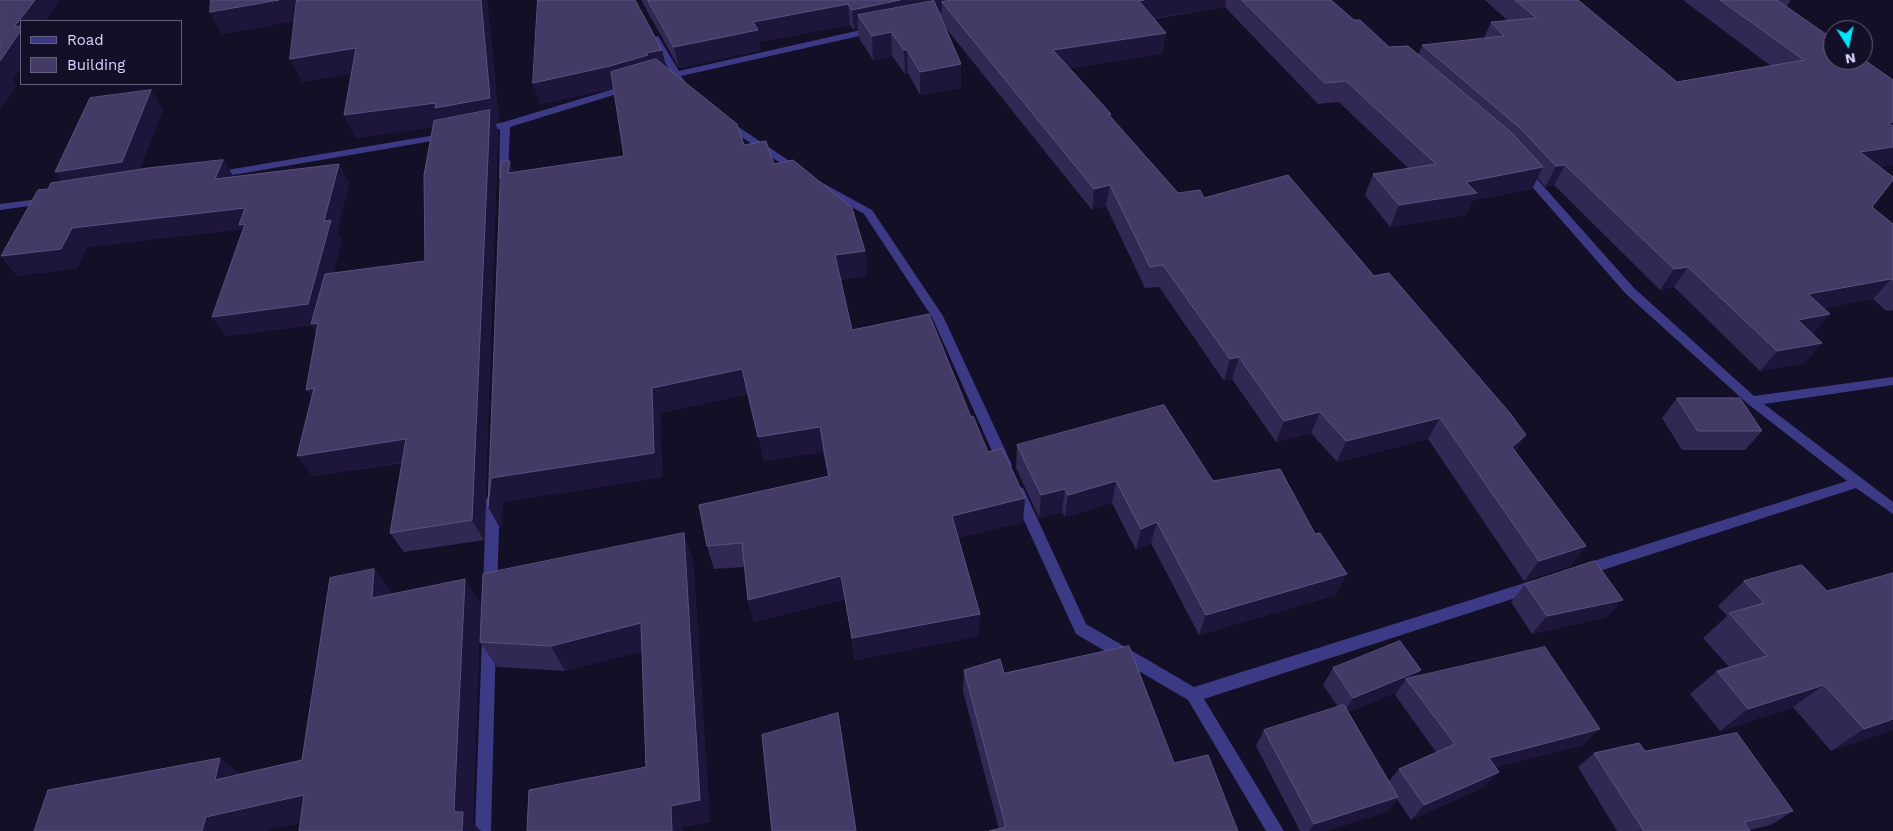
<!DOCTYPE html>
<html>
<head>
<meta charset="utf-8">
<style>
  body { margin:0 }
  #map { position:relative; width:1893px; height:831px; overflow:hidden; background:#130f26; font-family:"Work Sans",sans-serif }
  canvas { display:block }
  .legend { position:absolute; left:20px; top:20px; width:162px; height:65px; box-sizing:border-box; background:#130f26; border:1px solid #625e7d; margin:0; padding:6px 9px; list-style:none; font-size:15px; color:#d9d4ff }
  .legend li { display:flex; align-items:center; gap:10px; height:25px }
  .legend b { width:25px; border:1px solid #625e7d }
  .north { position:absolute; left:1823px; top:20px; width:50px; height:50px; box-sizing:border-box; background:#130f26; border:1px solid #625e7d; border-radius:50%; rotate:170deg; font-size:14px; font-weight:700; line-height:20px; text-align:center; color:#d9d4ff }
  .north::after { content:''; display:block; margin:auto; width:18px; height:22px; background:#00e5ff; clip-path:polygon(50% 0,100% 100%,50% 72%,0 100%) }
</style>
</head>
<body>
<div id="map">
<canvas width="1893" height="831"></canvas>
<ul class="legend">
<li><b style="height:6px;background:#3d3a85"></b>Road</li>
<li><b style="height:14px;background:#433a66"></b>Building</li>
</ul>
<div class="north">N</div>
</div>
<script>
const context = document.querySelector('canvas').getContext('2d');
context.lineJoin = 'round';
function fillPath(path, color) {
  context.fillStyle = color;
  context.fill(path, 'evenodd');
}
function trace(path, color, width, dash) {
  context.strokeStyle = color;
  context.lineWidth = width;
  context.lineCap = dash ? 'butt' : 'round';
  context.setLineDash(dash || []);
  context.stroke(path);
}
fillPath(new Path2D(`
  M 874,27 L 878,30 L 877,32 L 681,76 L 689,88 L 684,91 L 681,90 L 674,78 L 669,79 L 664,76 L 671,73 L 651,38 L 658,36 L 679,71 Z
  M 630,84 L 633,85 L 633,89 L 510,127 L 508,177 L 507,179 L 499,179 L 500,129 L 478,131 L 478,127 L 504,122 Z
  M 725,119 L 728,120 L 803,170 L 802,172 L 794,172 L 722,124 L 722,120 Z
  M 447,133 L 452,136 L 450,138 L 215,178 L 210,175 L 215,172 Z
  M 1524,168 L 1528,169 L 1634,288 L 1754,396 L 1893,377 L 1893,385 L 1764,404 L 1893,502 L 1893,514 L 1856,488 L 1581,577 L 1576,575 L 1574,571 L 1576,567 L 1581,565 L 1847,481 L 1748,404 L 1626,294 L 1520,173 L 1520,169 Z
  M 819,181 L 872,210 L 943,316 L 1012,465 L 1010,469 L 1000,469 L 932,317 L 864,214 L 815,186 L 815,182 Z
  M 47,198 L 51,199 L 52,201 L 51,203 L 0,210 L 0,204 Z
  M 1018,487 L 1023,488 L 1025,492 L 1086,624 L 1194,687 L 1534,580 L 1539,582 L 1541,586 L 1539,590 L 1534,592 L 1204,699 L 1284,831 L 1266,831 L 1188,700 L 1076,634 L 1011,492 L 1013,488 Z
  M 493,495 L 498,496 L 500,500 L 497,590 L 495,594 L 490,596 L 485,594 L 483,590 L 486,500 L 488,496 Z
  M 489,630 L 494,632 L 496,637 L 491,831 L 475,831 L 482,637 L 484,632 Z`), '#3d3a85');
fillPath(new Path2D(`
  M 487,0 L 499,121 L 495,122 L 498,131 L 484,540 L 404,552 L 390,533 L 402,463 L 312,476 L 311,398 L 316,332 L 312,325 L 226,336 L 243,230 L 242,229 L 87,247 L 77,268 L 18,276 L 1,256 L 48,189 L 62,181 L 55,172 L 163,109 L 140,169 L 223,160 L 234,177 L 339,164 L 349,184 L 337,232 L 342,240 L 333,273 L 425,261 L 433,127 L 355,138 L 351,73 L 302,82 L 294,21 L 222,34 L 210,12 Z
  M 641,0 L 1331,0 L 1354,20 L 1389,47 L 1419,54 L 1422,45 L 1484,38 L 1491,22 L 1508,21 L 1485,0 L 1578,0 L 1677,82 L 1771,66 L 1683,0 L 1791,0 L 1787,6 L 1786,6 L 1893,165 L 1880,167 L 1872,207 L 1893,224 L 1893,310 L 1886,311 L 1873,299 L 1824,308 L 1813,334 L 1822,343 L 1804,363 L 1760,371 L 1674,287 L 1660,290 L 1554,185 L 1545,187 L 1538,178 L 1532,189 L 1473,200 L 1466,215 L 1390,227 L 1365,195 L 1373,174 L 1408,168 L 1339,102 L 1318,104 L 1225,7 L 1154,19 L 1166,33 L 1162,54 L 1069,68 L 1111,114 L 1111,117 L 1178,193 L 1204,198 L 1516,452 L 1586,546 L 1570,566 L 1524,581 L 1428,439 L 1337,462 L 1311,433 L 1276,442 L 1232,379 L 1224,381 L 1159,287 L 1145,288 L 1106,206 L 1092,210 L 945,27 L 961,88 L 920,95 L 908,73 L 905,74 L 892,56 L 873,60 L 859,38 L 858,29 L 854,30 L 850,25 L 759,42 L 761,50 L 679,68 Z
  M 662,50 L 666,67 L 744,145 L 774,164 L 865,251 L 867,276 L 840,280 L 852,330 L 971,417 L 1023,522 L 958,538 L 979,636 L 855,660 L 845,599 L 754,622 L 748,600 L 745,567 L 714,569 L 707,546 L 828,476 L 823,452 L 764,461 L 748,394 L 660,413 L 662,477 L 503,502 L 501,530 L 514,172 L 624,156 L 613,88 L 540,104 L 533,83 Z
  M 1677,398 L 1762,431 L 1745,450 L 1682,450 L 1662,418 Z
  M 1017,445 L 1213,481 L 1336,595 L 1199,635 L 1151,543 L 1136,550 L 1112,503 L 1065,517 L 1062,512 L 1039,518 L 1016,468 Z
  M 693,560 L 710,822 L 683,827 L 646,767 L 642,651 L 565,671 L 497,667 L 480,642 Z
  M 1744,581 L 1827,591 L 1893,730 L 1831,751 L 1793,707 L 1720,731 L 1690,694 L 1717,671 L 1729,667 L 1703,638 L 1727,616 L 1718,606 Z
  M 1525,584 L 1607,617 L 1532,634 L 1511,602 Z
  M 1333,668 L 1421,670 L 1417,676 L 1583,745 L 1496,767 L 1484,787 L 1411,820 L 1397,799 L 1386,812 L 1325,831 L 1300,831 L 1256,746 L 1264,730 L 1338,707 L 1323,685 ZM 1397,692 L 1395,695 L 1436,752 L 1399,769 L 1389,781 L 1348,712 Z
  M 964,670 L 1004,673 L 1174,763 L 1238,831 L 999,829 L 963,691 Z
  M 1645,751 L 1793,811 L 1771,825 L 1749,830 L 1750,831 L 1617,831 L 1578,767 L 1594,753 Z`), '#312854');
fillPath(new Path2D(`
  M 35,0 L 61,0 L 45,21 L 21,21 L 21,68 L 13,80 L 17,85 L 0,110 L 0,61 L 14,27 Z
  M 279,0 L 299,0 L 308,19 L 222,34 L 210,12 Z
  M 481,0 L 487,0 L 499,121 L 495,122 L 498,131 L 484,540 L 472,520 L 442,126 L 355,138 L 344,115 L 436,103 Z
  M 900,0 L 931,0 L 931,9 L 858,15 L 858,29 L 854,30 L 852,10 Z
  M 934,0 L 1000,0 L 942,2 L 942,12 L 935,14 Z
  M 1144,0 L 1226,0 L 1225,7 L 1136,21 L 1139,1 Z
  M 848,4 L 850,25 L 759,42 L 761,50 L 679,68 L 674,47 L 753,22 Z
  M 891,32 L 892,56 L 873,60 L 872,36 Z
  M 1166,33 L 1162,54 L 1051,71 L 1053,50 Z
  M 356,48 L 366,71 L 302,82 L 290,59 Z
  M 662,50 L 667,71 L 616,87 L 540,104 L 533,83 L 646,53 Z
  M 904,50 L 907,50 L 908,73 L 905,74 Z
  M 961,64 L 961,88 L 920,95 L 920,72 Z
  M 151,90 L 163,109 L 135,182 L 70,191 L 55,172 Z
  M 1893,147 L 1893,165 L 1844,172 L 1860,152 Z
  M 223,160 L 235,179 L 215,179 Z
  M 510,161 L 519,186 L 508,173 Z
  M 339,164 L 349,184 L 337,232 L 342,240 L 320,324 L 325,345 L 312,325 L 226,336 L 212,317 L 324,221 Z
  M 1565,165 L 1554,185 L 1545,187 L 1556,166 Z
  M 1543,167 L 1532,189 L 1473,200 L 1466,215 L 1390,227 L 1399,205 L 1466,182 Z
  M 1110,185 L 1106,206 L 1092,210 L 1094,189 Z
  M 245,208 L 251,244 L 242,229 L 87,247 L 77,268 L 18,276 L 1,256 L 72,228 Z
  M 865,251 L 867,276 L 837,281 L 835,255 Z
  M 1688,267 L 1674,287 L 1660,290 L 1674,269 Z
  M 1891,279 L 1873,299 L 1791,314 L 1808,294 Z
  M 1830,314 L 1812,335 L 1798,320 Z
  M 1822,343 L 1804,363 L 1760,371 L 1777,351 Z
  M 1239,357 L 1232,379 L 1224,381 L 1230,359 Z
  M 742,369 L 748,394 L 660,413 L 662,477 L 503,502 L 501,530 L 488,507 L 491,478 L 652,388 Z
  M 314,388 L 320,410 L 306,390 Z
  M 1320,412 L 1311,433 L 1276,442 L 1284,421 Z
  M 1440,418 L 1428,439 L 1337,462 L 1346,441 Z
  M 820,427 L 823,452 L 764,461 L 758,437 Z
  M 1526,435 L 1513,456 L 1512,447 Z
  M 406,439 L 418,460 L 312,476 L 297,456 Z
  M 1116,481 L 1112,503 L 1065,517 L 1068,495 Z
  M 1065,489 L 1062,512 L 1039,518 L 1041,495 Z
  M 1025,498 L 1023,522 L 951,540 L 952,516 Z
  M 1157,522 L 1151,543 L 1136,550 L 1141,529 Z
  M 684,533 L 693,560 L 710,822 L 683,827 L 683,831 L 672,831 L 671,806 Z
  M 1586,546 L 1570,566 L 1524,581 L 1539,561 Z
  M 374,569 L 394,595 L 372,598 Z
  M 1347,574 L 1336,595 L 1199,635 L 1206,615 Z
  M 841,576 L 845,599 L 754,622 L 748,600 Z
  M 465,579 L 481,604 L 473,823 L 481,831 L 462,831 L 454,810 Z
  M 1623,600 L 1607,617 L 1532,634 L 1547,616 Z
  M 980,614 L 979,636 L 855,660 L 852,638 Z
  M 641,623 L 652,649 L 565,671 L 551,646 Z
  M 1421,670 L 1411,685 L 1406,679 L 1397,692 L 1343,714 L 1353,698 Z
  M 1824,685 L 1793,707 L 1720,731 L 1748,709 Z
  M 1893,719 L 1893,730 L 1831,751 L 1864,729 Z
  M 1600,729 L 1583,745 L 1474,773 L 1489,758 Z
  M 220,758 L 248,780 L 215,780 Z
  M 1499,772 L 1484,787 L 1411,820 L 1424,805 Z
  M 304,795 L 329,817 L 265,831 L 202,831 L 206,817 Z
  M 1398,797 L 1386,812 L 1325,831 L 1309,831 L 1314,824 Z`), '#1d163a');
const building = new Path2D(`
  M 0,0 L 35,0 L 14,27 L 21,26 L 21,30 L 0,61 Z
  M 211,0 L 279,0 L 210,12 Z
  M 297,0 L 481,0 L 490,98 L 435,108 L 436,103 L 344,115 L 356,48 L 290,59 Z
  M 538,0 L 635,0 L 662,50 L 646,53 L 648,55 L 610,66 L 533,83 Z
  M 648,0 L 900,0 L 852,10 L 848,4 L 753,22 L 758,30 L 674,47 Z
  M 952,0 L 1144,0 L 1139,1 L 1166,33 L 1053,50 L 1111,114 L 1108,114 L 1178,193 L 1200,190 L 1204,198 L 1288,175 L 1374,276 L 1389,273 L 1509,412 L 1526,435 L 1512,447 L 1586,546 L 1539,561 L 1440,418 L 1346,441 L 1320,412 L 1284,421 L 1239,357 L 1230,359 L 1163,265 L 1150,267 L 1110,185 L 1094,189 L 942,2 Z
  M 1242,0 L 1331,0 L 1354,20 L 1360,20 L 1389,47 L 1408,46 L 1512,133 L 1543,167 L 1466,182 L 1477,193 L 1399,205 L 1373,174 L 1436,164 L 1346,81 L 1325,83 Z
  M 1515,0 L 1578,0 L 1677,82 L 1804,60 L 1720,0 L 1777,0 L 1833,39 L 1833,60 L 1863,60 L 1863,59 L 1893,80 L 1893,122 L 1888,123 L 1893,126 L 1893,147 L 1860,152 L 1893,177 L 1893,180 L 1872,207 L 1893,224 L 1893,280 L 1891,279 L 1808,294 L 1830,314 L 1798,320 L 1822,343 L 1777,351 L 1688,267 L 1674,269 L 1565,165 L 1556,166 L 1520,128 L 1422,45 L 1504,36 L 1491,22 L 1536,18 Z
  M 934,1 L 961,64 L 920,72 L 907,50 L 904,50 L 891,32 L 872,36 L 858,15 Z
  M 656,59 L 737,124 L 744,145 L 766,141 L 774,164 L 793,160 L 852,208 L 865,251 L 835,255 L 852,330 L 929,314 L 971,417 L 973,416 L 988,452 L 1002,448 L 1025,498 L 952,516 L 980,614 L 852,638 L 841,576 L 748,600 L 742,543 L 707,546 L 699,505 L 829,476 L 820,427 L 758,437 L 742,369 L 652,388 L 654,453 L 491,478 L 488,507 L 501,161 L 510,161 L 508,173 L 624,156 L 611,72 Z
  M 151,90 L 122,162 L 55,172 L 90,98 Z
  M 490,110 L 472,520 L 390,533 L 406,439 L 297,456 L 314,388 L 306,390 L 318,323 L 311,324 L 325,274 L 425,261 L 424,175 L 434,121 Z
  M 223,160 L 215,179 L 339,164 L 324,221 L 331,220 L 308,304 L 212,317 L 245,224 L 239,225 L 245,208 L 72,228 L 61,249 L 1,256 L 38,190 L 48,189 L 51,183 L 148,168 Z
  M 1677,398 L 1740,398 L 1762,431 L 1698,431 Z
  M 1164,405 L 1213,481 L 1280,469 L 1315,534 L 1320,533 L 1347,574 L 1206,615 L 1157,522 L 1141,529 L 1116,481 L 1068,495 L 1065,489 L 1041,495 L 1017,445 Z
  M 684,533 L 700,800 L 671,806 L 672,831 L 527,831 L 529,790 L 646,767 L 641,623 L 551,646 L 480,642 L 483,574 Z
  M 1595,561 L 1623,600 L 1547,616 L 1525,584 Z
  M 1802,565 L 1827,591 L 1893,573 L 1893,719 L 1864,729 L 1824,685 L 1748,709 L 1717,671 L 1767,656 L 1729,613 L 1764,603 L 1744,581 Z
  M 374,569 L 372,598 L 465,579 L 454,810 L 456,812 L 463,812 L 462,831 L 299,831 L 304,795 L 206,817 L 202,831 L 34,831 L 48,790 L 220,758 L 215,780 L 302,760 L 330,578 Z
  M 1400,641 L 1421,670 L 1353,698 L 1333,668 Z
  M 1129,646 L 1174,763 L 1208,755 L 1238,831 L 989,831 L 1006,827 L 964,670 L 1000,659 L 1004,673 Z
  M 1545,647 L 1600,729 L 1489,758 L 1499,772 L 1424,805 L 1399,769 L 1455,744 L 1406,679 Z
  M 1344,705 L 1398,797 L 1314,824 L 1264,730 Z
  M 838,713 L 856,831 L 772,831 L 762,735 Z
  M 1737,733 L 1793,811 L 1744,822 L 1750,831 L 1644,831 L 1594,753 L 1639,743 L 1645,751 Z`);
fillPath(building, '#433a66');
trace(building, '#5a527e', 1);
</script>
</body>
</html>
